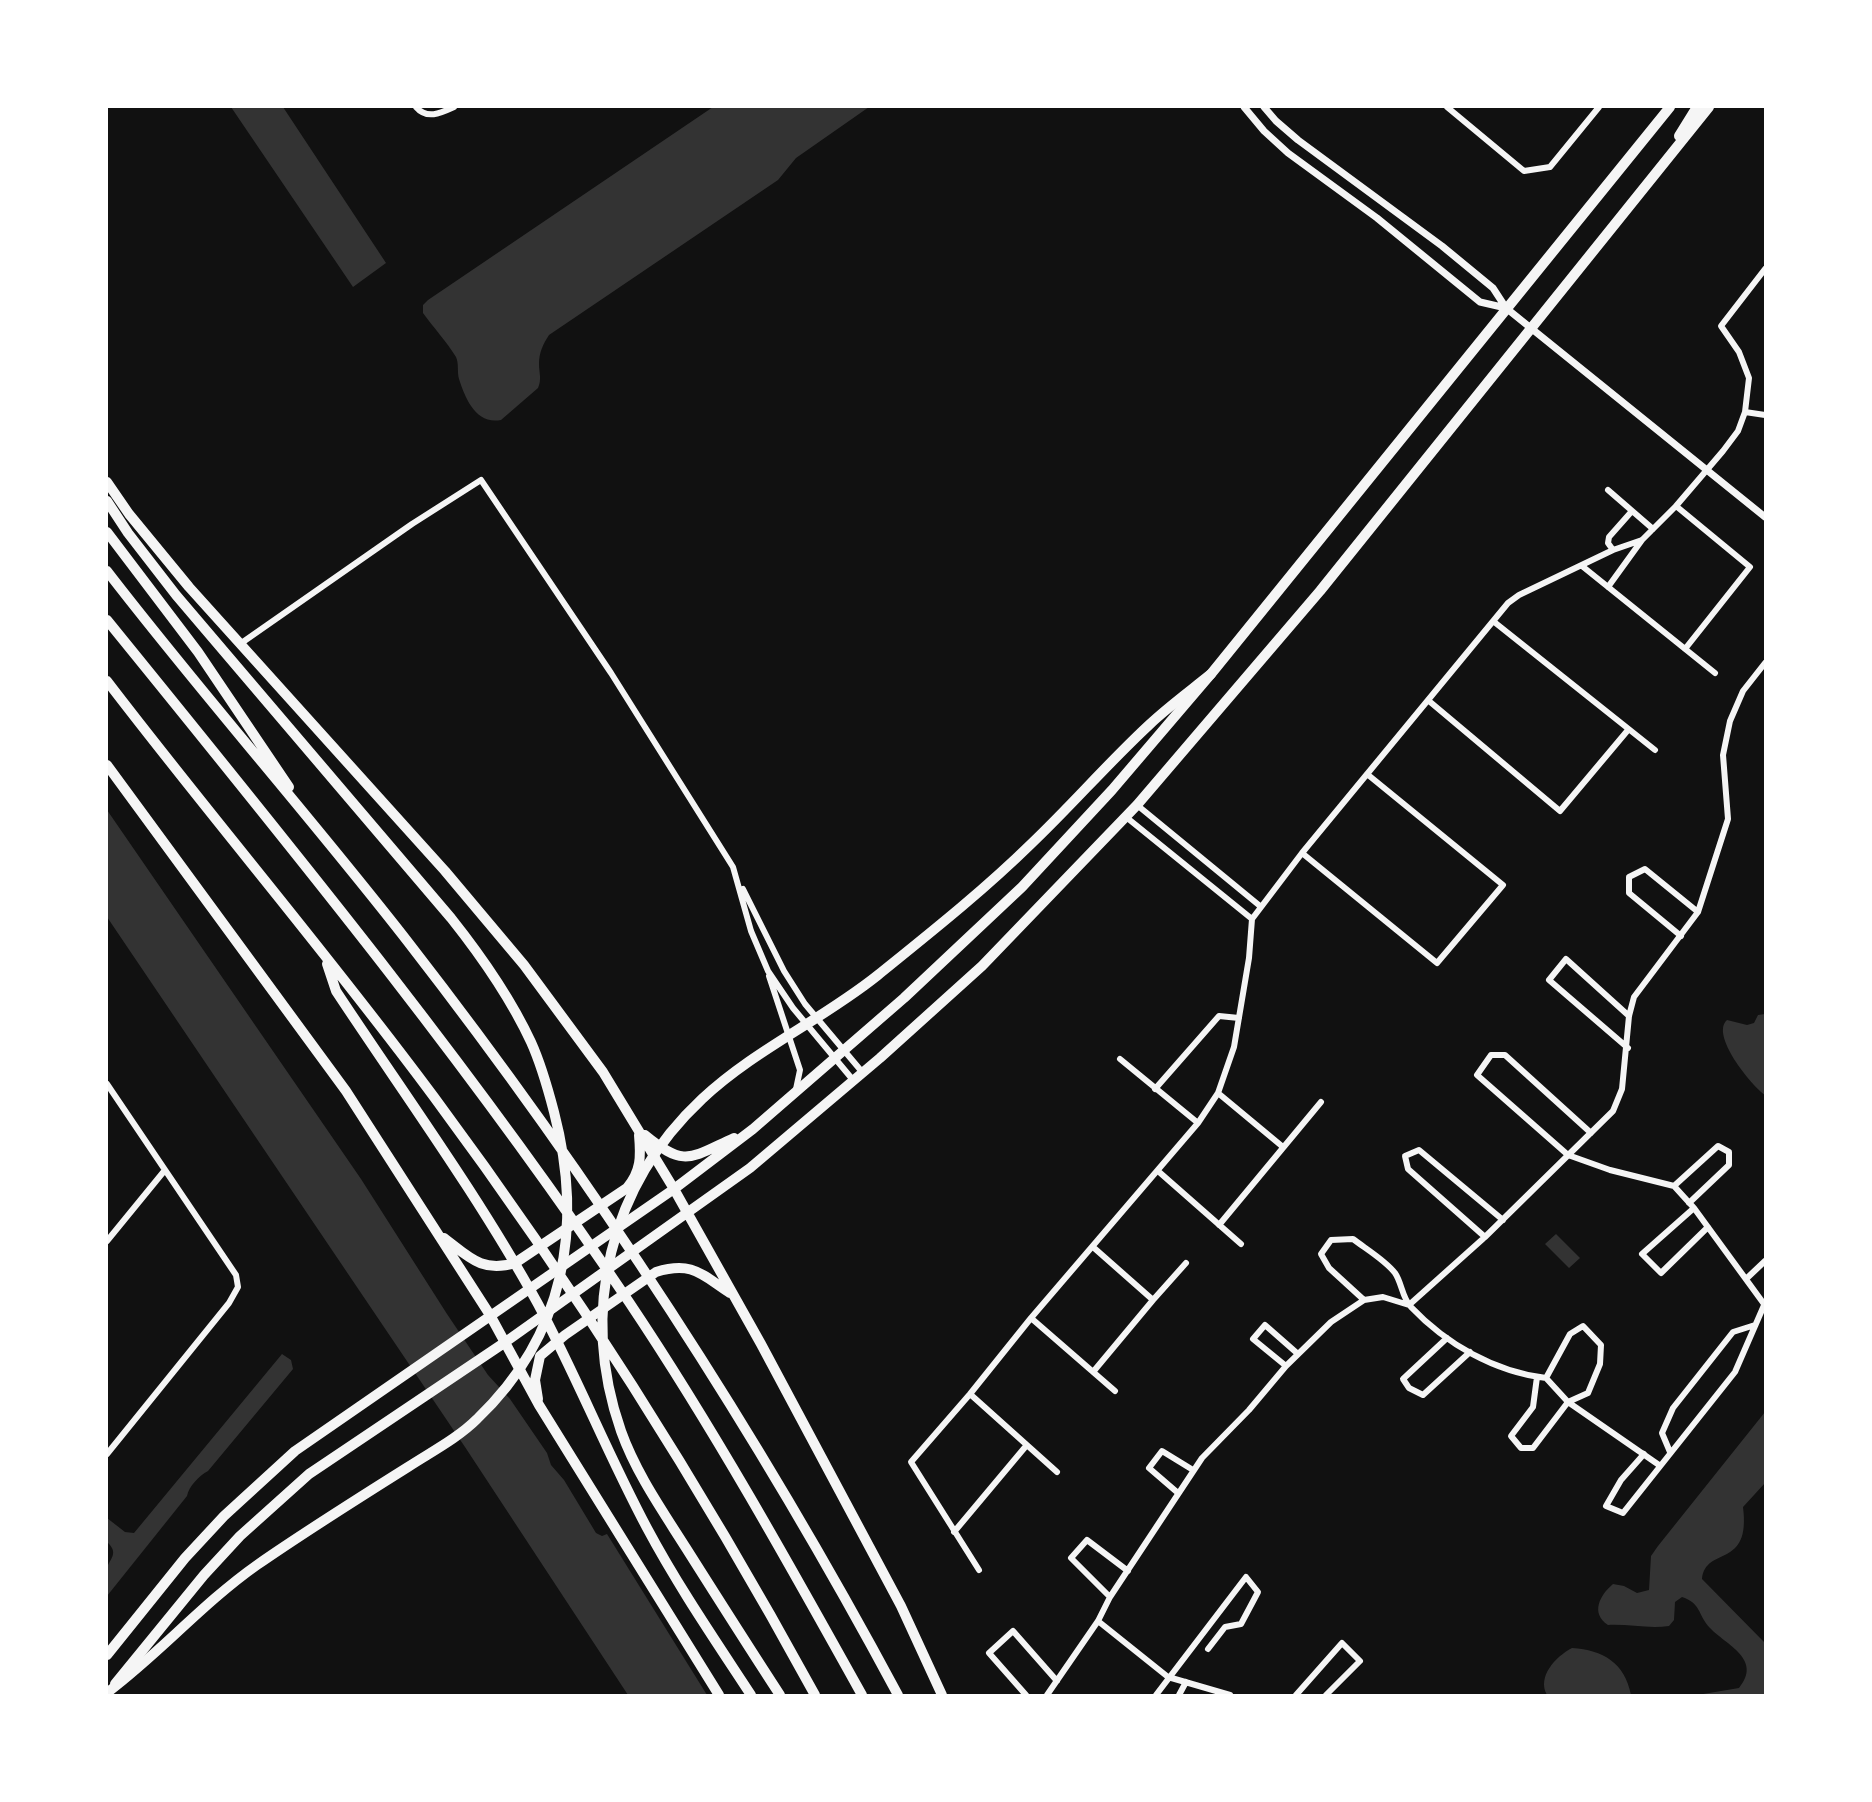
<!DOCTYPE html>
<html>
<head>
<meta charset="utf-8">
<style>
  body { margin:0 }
  #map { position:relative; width:1872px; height:1802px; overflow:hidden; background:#111; font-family:Cabin,sans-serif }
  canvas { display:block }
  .frame { position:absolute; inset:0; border:108px solid #fff; pointer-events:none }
</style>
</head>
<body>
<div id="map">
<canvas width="1872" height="1802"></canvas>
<div class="frame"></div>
</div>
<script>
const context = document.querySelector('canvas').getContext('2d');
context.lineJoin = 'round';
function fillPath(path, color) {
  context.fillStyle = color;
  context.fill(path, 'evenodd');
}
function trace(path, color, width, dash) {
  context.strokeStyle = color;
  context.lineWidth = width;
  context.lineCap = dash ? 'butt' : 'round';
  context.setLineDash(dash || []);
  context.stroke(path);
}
fillPath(new Path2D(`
  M 231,107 L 283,107 L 386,263 L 353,287 Z
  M 713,107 L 869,107 L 796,158 L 778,180 L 549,335 C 543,344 539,353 539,364 C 539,373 542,379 538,388 L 501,420 C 476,425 465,398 459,379 C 457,372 459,363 456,357 C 447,342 433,327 423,313 L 423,305 L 428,300 Z
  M 107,810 L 361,1179 L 447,1314 L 488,1375 L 510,1399 L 547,1453 L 551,1465 L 564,1480 L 596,1533 L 602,1536 L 607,1534 L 707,1695 L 628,1695 L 465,1447 L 107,917 Z
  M 1765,1014 L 1765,1095 C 1751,1085 1710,1035 1727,1020 L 1747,1025 L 1754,1023 L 1758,1015 Z
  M 1556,1234 L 1580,1258 L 1569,1268 L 1545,1244 Z
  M 282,1354 L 291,1360 L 293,1369 L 208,1471 C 199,1476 189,1486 187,1496 L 107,1596 C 107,1588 104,1575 107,1567 C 112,1557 118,1552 107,1542 L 107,1518 L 125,1532 L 134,1533 Z
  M 1765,1412 L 1765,1483 L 1743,1507 C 1751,1570 1706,1545 1702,1579 L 1765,1643 L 1765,1695 L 1697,1695 L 1739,1688 C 1763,1659 1726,1645 1710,1628 C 1697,1614 1702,1604 1682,1597 L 1675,1602 L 1674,1620 L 1669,1626 C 1649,1629 1629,1624 1608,1625 C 1590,1613 1600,1595 1613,1584 L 1624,1586 L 1637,1593 L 1649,1590 L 1651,1556 L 1658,1546 Z
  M 1572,1648 C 1603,1650 1625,1663 1631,1695 L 1547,1695 C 1537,1677 1555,1657 1572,1648 Z`), '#333');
trace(new Path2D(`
  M 416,107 C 427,120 441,113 454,107
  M 1447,107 L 1524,171 L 1550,167 L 1599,107
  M 1745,412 L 1765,415
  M 1608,490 L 1653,529
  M 1676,506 L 1750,567 L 1685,649
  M 1613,550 L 1608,543 L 1609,537 L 1632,511
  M 1582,566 L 1715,673
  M 1608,587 L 1642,540
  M 1493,621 L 1655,750
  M 240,644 L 412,524 L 481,480 L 611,673 L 733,867 L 751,931 L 768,971 L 793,1008 L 853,1080
  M 1429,701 L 1560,811 L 1628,730
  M 1137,805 L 1260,906
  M 1126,817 L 1252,919
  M 1302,853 L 1437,963 L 1503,885 L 1367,774
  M 743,889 L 784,971 L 805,1004 L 863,1073
  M 1681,936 L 1629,893 L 1629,877 L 1645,869 L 1698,912
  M 769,976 L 800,1070 L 796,1089
  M 1628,1048 L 1549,980 L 1566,959 L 1629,1016
  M 1120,1059 L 1198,1123
  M 107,1084 L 236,1275 L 238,1287 L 229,1303 L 107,1454
  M 1155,1089 L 1219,1016 L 1239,1018
  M 1218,1093 L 1283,1147
  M 1591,1133 L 1505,1055 L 1491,1055 L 1477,1075 L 1568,1155 L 1610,1170 L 1674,1186 L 1694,1208 L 1764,1304
  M 1158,1171 L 1241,1244
  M 1674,1186 L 1718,1146 L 1729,1152 L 1729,1165 L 1689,1203
  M 1694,1208 L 1642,1254 L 1661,1273 L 1708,1227
  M 1219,1225 L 1321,1102
  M 1485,1237 L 1408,1169 L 1405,1156 L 1419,1150 L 1503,1220
  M 107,1241 L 165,1170
  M 1093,1247 L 1153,1300 L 1093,1372
  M 1746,1279 L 1765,1261
  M 1153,1300 L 1186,1263
  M 1364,1300 L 1329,1268 L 1321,1254 L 1331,1240 L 1353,1239 C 1366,1249 1385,1260 1395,1273 C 1402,1283 1402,1298 1411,1307 C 1446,1344 1495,1372 1546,1378 L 1568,1402 L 1659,1465
  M 1031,1318 L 1115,1391
  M 1447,1338 L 1403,1379 L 1409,1388 L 1423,1395 L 1470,1352
  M 1286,1366 L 1253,1339 L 1265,1325 L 1298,1354
  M 1537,1377 L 1533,1407 L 1511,1436 L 1521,1448 L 1533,1448 L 1568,1402 L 1588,1393 L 1600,1364 L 1601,1345 L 1583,1326 L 1570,1334 L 1546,1378
  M 970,1394 L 1057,1472
  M 1670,1452 L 1662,1433 L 1673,1408 L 1733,1332 L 1755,1325
  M 1644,1454 L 1621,1480 L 1606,1506 L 1623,1513 L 1735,1372 L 1765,1303
  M 1178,1493 L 1149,1468 L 1162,1451 L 1193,1470
  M 954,1532 L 1026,1446
  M 979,1570 L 911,1462 L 970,1394 L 1031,1318 L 1198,1123 L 1218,1093 L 1234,1047 L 1249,958 L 1252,919 L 1302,853 L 1508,603 L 1519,595 L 1613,550 L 1642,540 L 1676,506 L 1723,451 L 1738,431 L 1745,412 L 1749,378 L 1739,352 L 1721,326 L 1765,269
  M 1110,1597 L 1071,1558 L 1087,1540 L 1128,1571
  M 1098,1621 L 1168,1677 L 1230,1695
  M 1026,1695 L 989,1653 L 1013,1631 L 1057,1681
  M 1047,1695 L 1098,1621 L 1110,1597 L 1202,1458 L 1249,1410 L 1286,1366 L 1331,1322 L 1364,1300 L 1383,1297 L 1409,1305 L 1485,1237 L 1613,1111 L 1622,1089 L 1629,1016 L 1634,997 L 1698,912 L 1728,819 L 1723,755 L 1730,721 L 1743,691 L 1765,663
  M 1156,1695 L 1246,1577 L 1258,1592 L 1241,1624 L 1225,1627 L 1208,1649
  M 1179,1695 L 1186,1682
  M 1296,1695 L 1342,1643 L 1360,1661 L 1326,1695`), '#f5f5f5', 6);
trace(new Path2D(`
  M 1244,107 L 1264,131 L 1288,153 L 1377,218 L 1480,302 L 1506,308
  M 1264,107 L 1276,121 L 1298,140 L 1442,246 L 1493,288 L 1506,308 L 1765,517`), '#f5f5f5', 7);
trace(new Path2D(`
  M 1679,136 L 1697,107
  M 107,482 L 129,514 L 189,587 L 445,871 L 524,965 L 603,1072 L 674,1189 L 761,1344 L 901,1606 L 942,1695
  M 107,765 L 346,1091 L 490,1315 L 539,1405 L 719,1695
  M 645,1135 C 685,1168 690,1158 734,1138
  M 444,1238 C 469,1257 482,1273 515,1263 L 627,1188 C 641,1171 641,1157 639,1135
  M 538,1399 L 535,1380 L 540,1356 L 565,1335 L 656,1272 C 692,1261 701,1274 730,1293
  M 107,1655 L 185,1558 L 224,1516 L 295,1451 L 674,1189 L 753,1129 L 904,998 L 1022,887 L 1112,790 L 1211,674 L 1670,107
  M 115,1684 L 204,1575 L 240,1536 L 309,1474 L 504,1343 L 750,1168 L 880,1058 L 982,966 L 1137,805 L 1320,591 L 1709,107`), '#f5f5f5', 10);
trace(new Path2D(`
  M 107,501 L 128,533 L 176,595 L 451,918 C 482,957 510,997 531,1042 C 541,1064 548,1089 554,1112 C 584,1227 565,1335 477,1419 C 458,1438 431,1452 408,1467 C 357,1499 306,1531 257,1565 C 203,1603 160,1653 108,1692
  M 107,532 L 198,652 L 289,787
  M 107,571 C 204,697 310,816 408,942 C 592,1179 756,1430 898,1695
  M 107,620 C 287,842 469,1064 629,1302 C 714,1429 788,1562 862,1695
  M 107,681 C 214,821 329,955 434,1097 C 575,1287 702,1488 815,1695
  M 327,964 L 336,991 C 404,1094 478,1195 538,1304 C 577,1377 608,1455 647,1528 C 678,1586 715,1640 751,1695
  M 780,1695 C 748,1646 717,1597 686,1548 C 662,1510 636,1473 621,1431 C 579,1311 610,1185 702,1099 C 754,1050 822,1020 878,975 C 930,933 983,891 1031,844 C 1071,806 1108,763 1149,725 C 1168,707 1190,691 1211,674`), '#f5f5f5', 10);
</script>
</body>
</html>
